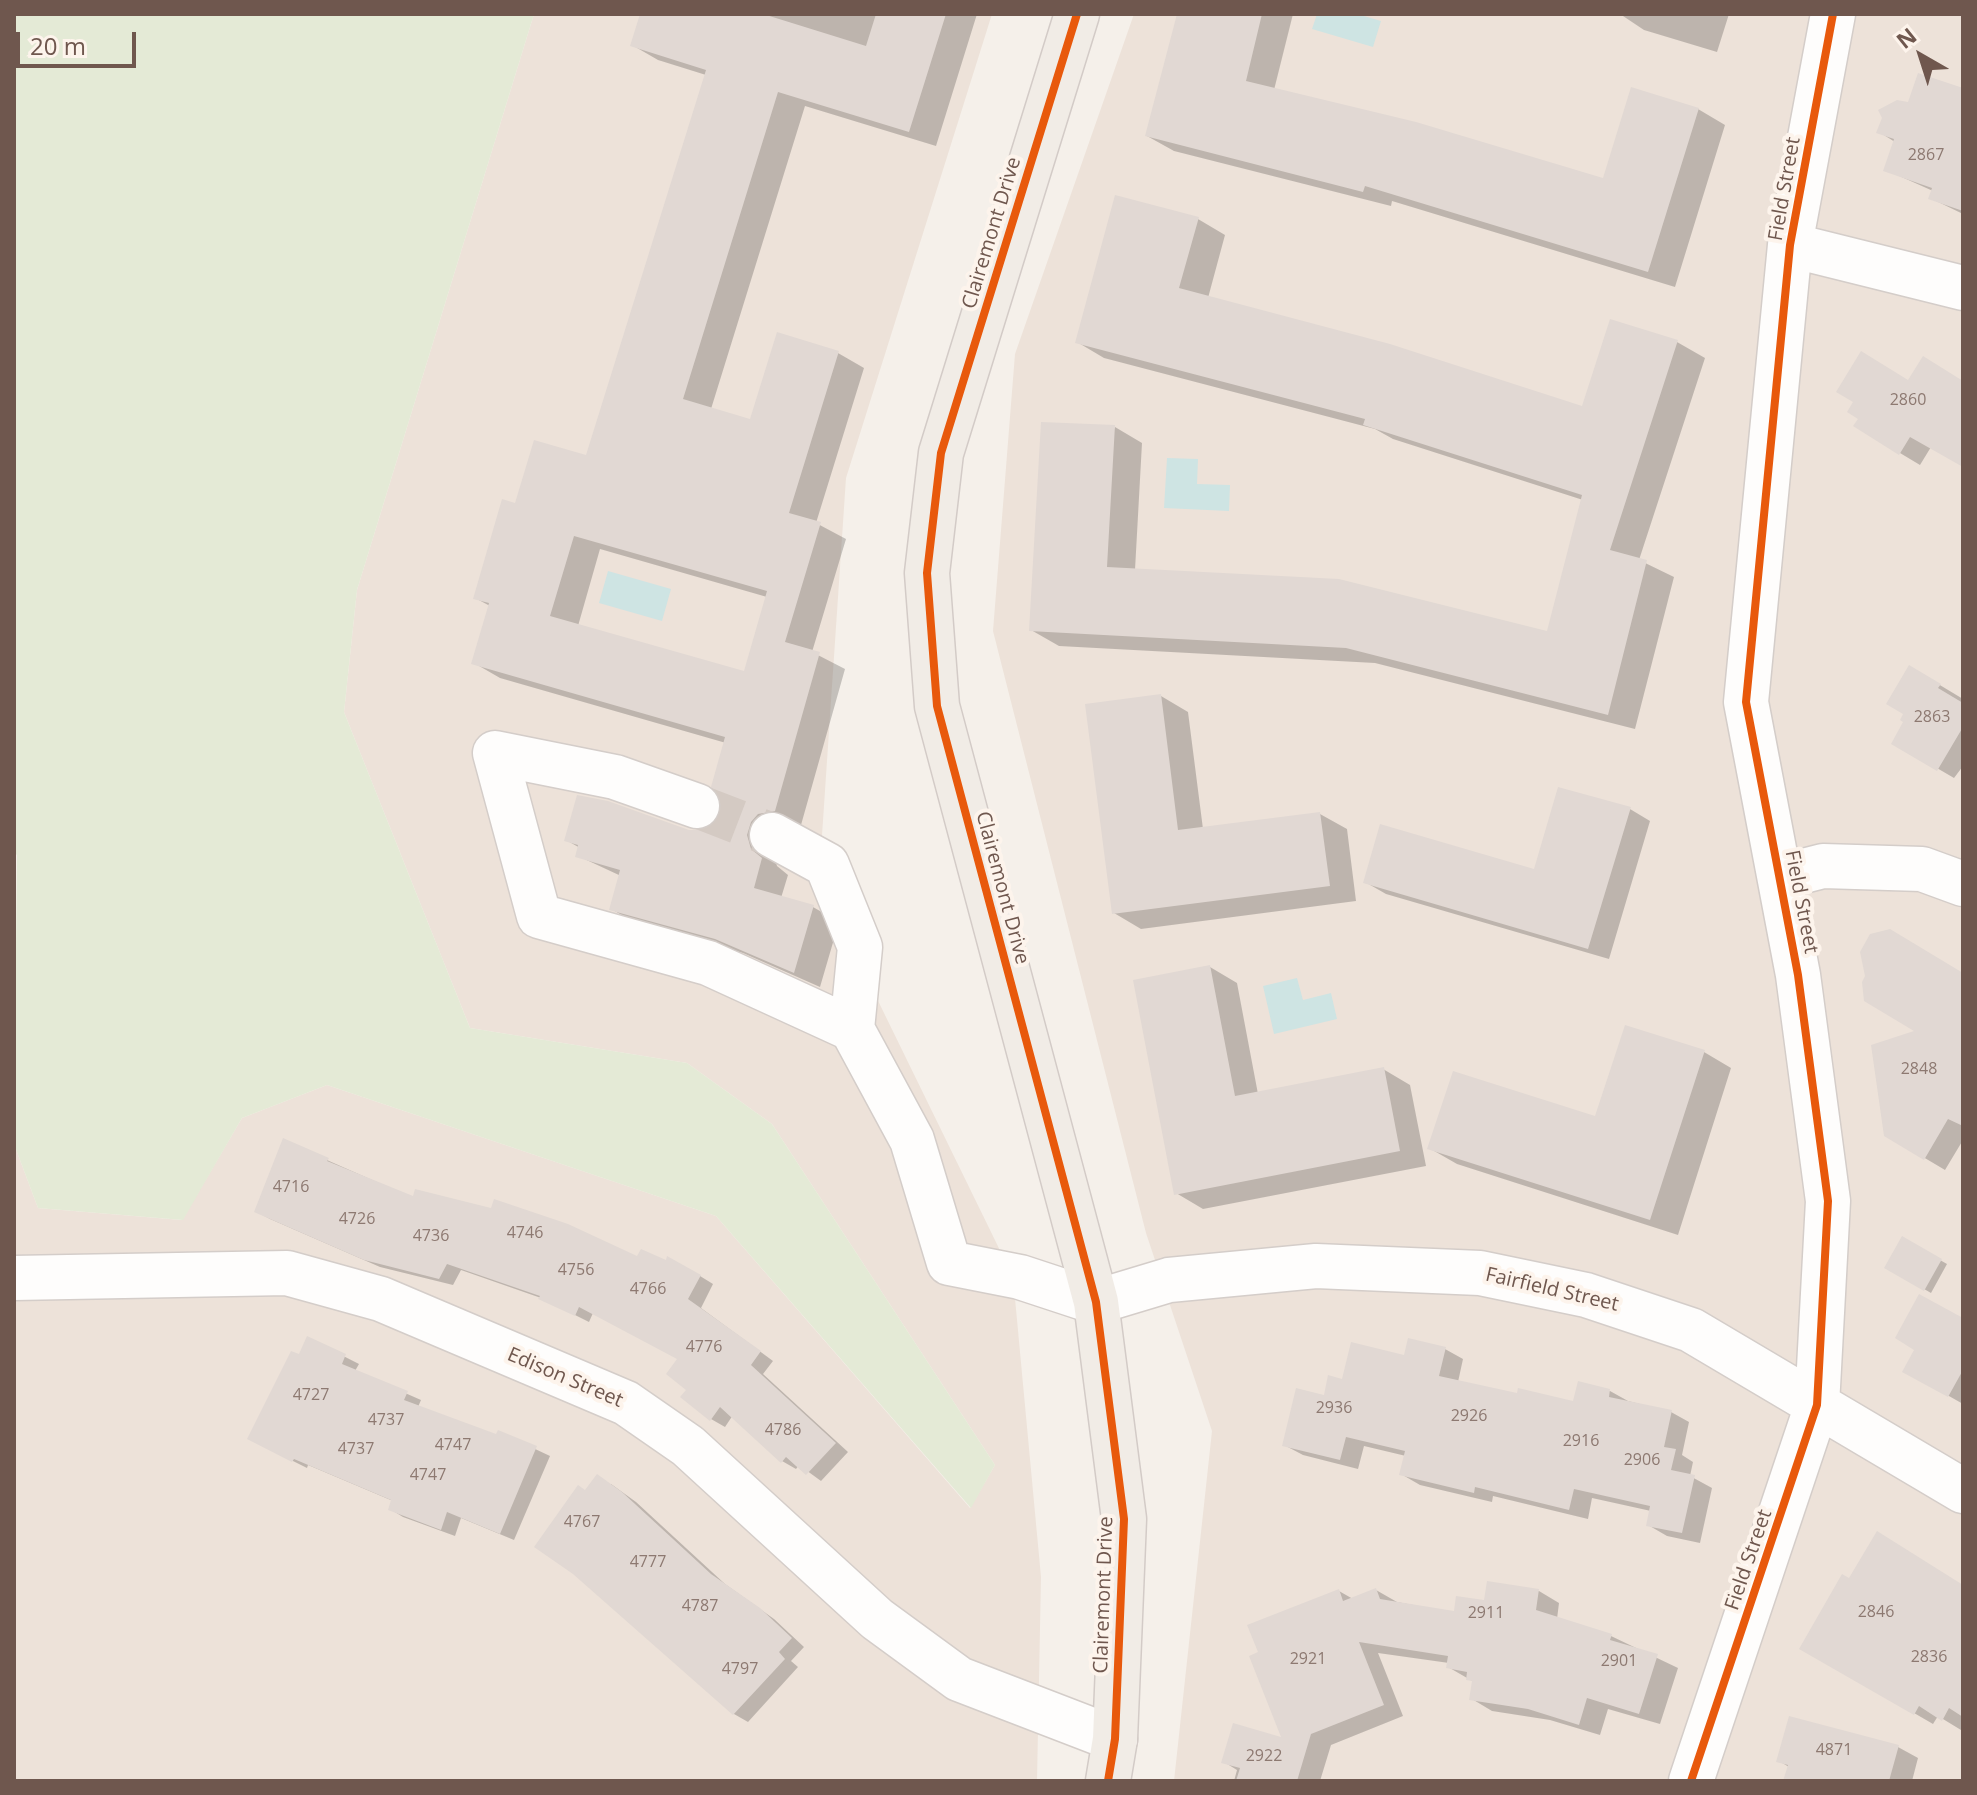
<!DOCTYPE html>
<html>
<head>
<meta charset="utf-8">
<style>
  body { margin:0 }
  #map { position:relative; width:1977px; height:1795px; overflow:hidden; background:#f5f0ea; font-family:"Open Sans",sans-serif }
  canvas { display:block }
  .frame { position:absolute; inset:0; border:16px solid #6f574e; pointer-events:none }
  .north { position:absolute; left:1881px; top:16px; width:80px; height:80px; -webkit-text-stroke:6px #fdf4ec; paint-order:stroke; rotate:321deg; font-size:22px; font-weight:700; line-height:32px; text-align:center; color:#6f574e }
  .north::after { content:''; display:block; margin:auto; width:28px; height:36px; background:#6f574e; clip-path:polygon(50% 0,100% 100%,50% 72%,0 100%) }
  .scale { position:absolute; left:16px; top:32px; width:120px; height:36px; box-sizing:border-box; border:4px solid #6f574e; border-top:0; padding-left:10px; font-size:24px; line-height:28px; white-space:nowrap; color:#6f574e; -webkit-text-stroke:6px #fdf4ec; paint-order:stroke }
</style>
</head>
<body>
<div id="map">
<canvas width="1977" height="1795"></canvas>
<div class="frame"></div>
<div class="north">N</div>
<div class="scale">20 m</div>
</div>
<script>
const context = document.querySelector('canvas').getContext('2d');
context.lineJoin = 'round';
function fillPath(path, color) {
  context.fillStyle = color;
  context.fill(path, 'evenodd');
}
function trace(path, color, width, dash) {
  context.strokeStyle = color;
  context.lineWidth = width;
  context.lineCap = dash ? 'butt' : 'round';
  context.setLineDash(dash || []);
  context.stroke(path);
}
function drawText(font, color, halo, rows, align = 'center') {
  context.font = font + ' "Open Sans",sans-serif';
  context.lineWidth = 8;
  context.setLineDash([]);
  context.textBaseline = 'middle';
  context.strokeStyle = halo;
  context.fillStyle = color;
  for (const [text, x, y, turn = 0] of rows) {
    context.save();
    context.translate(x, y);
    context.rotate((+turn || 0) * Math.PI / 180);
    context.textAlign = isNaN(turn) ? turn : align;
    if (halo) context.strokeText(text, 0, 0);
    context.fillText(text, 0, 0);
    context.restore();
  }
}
fillPath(new Path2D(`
  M 534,14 L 992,14 L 846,478 L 819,880 L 1013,1277 L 1041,1577 L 1037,1781 L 14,1781 L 14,1144 L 38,1208 L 182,1220 L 242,1118 L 327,1085 L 716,1216 L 970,1508 L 995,1465 L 772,1124 L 687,1063 L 470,1028 L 344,712 L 357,590 Z
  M 1134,14 L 1963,14 L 1963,1781 L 1174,1781 L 1212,1431 L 1146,1233 L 993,631 L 1015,354 Z`), '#ede2d9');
fillPath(new Path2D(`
  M 14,14 L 534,14 L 357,590 L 344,712 L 470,1028 L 687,1063 L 772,1124 L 995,1465 L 971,1508 L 716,1216 L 327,1085 L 242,1118 L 183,1220 L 38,1208 L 14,1144 L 17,855 L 14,852 Z`), '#e4ead6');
fillPath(new Path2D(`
  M 1317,14 L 1357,14 L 1381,21 L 1373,47 L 1312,29 Z
  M 1167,458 L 1198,459 L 1197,484 L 1230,485 L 1229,511 L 1164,508 Z
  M 608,571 L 671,589 L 662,621 L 599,603 Z
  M 1297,978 L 1303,1000 L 1331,993 L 1337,1019 L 1274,1034 L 1263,986 Z`), '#cee4e3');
fillPath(new Path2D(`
  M 642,14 L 977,14 L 936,146 L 805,106 L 711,409 L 752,422 L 838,353 L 864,368 L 816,523 L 846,539 L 812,652 L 845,669 L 801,825 L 785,828 L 773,851 L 777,866 L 788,875 L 781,898 L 813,907 L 839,922 L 820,987 L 743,953 L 638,924 L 611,909 L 621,876 L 578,856 L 580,848 L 566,840 L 703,832 L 714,827 L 722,816 L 726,743 L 500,678 L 474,663 L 490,606 L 475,598 L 516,505 L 587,457 L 706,75 L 658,60 L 632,45 ZM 600,549 L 767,597 L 745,674 L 578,626 Z
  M 1179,14 L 1293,14 L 1274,90 L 1604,181 L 1698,109 L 1725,125 L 1675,287 L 1392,201 L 1391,206 L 1174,151 L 1147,136 Z
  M 1620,14 L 1729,14 L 1717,52 L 1644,30 Z
  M 1963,90 L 1963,214 L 1930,198 L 1933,191 L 1886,170 L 1895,142 L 1879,132 L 1909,104 Z
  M 1198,219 L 1225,235 L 1208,298 L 1583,408 L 1612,321 L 1677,342 L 1705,358 L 1639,560 L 1674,577 L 1635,729 L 1375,663 L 1059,646 L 1031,630 L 1115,427 L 1142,443 L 1135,570 L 1549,633 L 1583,500 L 1393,439 L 1375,429 L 1104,358 L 1077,342 Z
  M 1909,382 L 1963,382 L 1963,465 L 1931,447 L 1920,465 L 1900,453 Z
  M 1910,667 L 1963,699 L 1963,766 L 1954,778 L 1894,743 L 1906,721 Z
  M 1161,696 L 1188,712 L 1203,829 L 1320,814 L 1347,829 L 1356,901 L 1141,929 L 1114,913 Z
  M 1630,809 L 1650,821 L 1609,959 L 1386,894 L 1365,882 L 1535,871 Z
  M 1210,967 L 1237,983 L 1258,1094 L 1383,1069 L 1410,1085 L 1426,1166 L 1203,1209 L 1176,1193 Z
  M 1963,975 L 1963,1140 L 1945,1170 L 1886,1135 L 1918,1031 Z
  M 1704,1052 L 1731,1068 L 1678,1235 L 1457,1164 L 1429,1148 L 1596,1119 Z
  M 284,1141 L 415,1199 L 700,1276 L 713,1284 L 701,1308 L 773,1361 L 763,1374 L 848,1452 L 821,1481 L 799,1465 L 796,1469 L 782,1461 L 733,1415 L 725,1427 L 711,1419 L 688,1389 L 679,1359 L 593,1313 L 589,1322 L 541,1298 L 461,1270 L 453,1285 L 380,1267 L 270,1219 L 257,1212 Z
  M 1903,1239 L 1947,1264 L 1931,1293 L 1886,1267 Z
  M 1963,1320 L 1963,1404 L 1905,1371 Z
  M 308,1338 L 359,1364 L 355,1371 L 421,1400 L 418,1407 L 498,1436 L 499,1432 L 550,1456 L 514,1540 L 461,1518 L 455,1536 L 403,1517 L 390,1509 L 393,1501 L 308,1465 L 307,1468 L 263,1446 Z
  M 1445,1349 L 1463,1359 L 1458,1382 L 1518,1396 L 1575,1403 L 1610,1391 L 1628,1401 L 1671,1412 L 1689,1422 L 1682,1455 L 1693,1462 L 1690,1476 L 1712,1488 L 1700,1543 L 1667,1536 L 1648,1525 L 1651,1511 L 1592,1498 L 1588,1519 L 1493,1496 L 1492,1502 L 1420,1485 L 1401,1474 L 1406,1456 L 1364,1446 L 1358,1469 L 1303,1455 L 1284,1445 L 1344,1381 L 1405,1358 Z
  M 611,1484 L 636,1502 L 725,1584 L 774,1619 L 804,1647 L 791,1661 L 798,1667 L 748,1722 L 734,1714 L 574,1572 L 586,1492 Z
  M 1850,1581 L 1963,1586 L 1961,1730 L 1938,1716 L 1933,1724 L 1802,1648 Z
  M 1376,1590 L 1397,1602 L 1455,1613 L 1539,1591 L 1559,1603 L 1557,1619 L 1611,1636 L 1678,1668 L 1660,1724 L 1608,1709 L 1600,1735 L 1550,1720 L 1492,1711 L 1472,1699 L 1474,1682 L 1448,1667 L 1449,1663 L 1378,1653 L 1403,1716 L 1331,1745 L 1320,1781 L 1234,1781 L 1237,1770 L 1224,1762 L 1285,1741 L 1339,1591 L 1353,1599 Z
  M 1898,1747 L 1918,1758 L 1912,1781 L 1785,1781 L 1789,1767 L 1779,1761 Z`), '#0003');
fillPath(new Path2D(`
  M 640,14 L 763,14 L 866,46 L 876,14 L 946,14 L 909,132 L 778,92 L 683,399 L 750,419 L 777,332 L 839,351 L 789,513 L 821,522 L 785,642 L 820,652 L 775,811 L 758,814 L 751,822 L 747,835 L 751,849 L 762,858 L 754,888 L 814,905 L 794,973 L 715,939 L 609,910 L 620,870 L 575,857 L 578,845 L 564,841 L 577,795 L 608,801 L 689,830 L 702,830 L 713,825 L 720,815 L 722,802 L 711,787 L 725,737 L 471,664 L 489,603 L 473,599 L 502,499 L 515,503 L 534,440 L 586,455 L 706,70 L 630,46 ZM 574,536 L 767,591 L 744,671 L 550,616 Z
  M 1177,14 L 1262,14 L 1246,81 L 1416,122 L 1603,178 L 1631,87 L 1699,108 L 1648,272 L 1365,186 L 1363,192 L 1145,136 Z
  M 1918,73 L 1963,88 L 1963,211 L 1928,199 L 1932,188 L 1883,171 L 1894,139 L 1876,133 L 1882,118 L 1878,110 L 1897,100 L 1908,102 Z
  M 1115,195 L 1199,217 L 1179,288 L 1390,344 L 1582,406 L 1610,319 L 1678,340 L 1610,550 L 1647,560 L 1608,715 L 1346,648 L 1029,631 L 1041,422 L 1115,425 L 1107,567 L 1339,579 L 1547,631 L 1582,495 L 1363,425 L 1365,419 L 1075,343 Z
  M 1861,351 L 1908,380 L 1923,356 L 1963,381 L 1963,467 L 1910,437 L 1899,455 L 1853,426 L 1858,419 L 1847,412 L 1853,402 L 1836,392 Z
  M 1909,665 L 1941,684 L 1938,688 L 1963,703 L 1963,727 L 1937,771 L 1891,744 L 1903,722 L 1900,720 L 1903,714 L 1886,704 Z
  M 1161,694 L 1178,830 L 1320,812 L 1330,886 L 1112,914 L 1085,704 Z
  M 1558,787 L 1631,807 L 1588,949 L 1363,883 L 1380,824 L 1534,869 Z
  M 1890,929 L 1963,973 L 1963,1126 L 1948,1119 L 1924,1160 L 1884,1136 L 1871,1045 L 1914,1031 L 1864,1001 L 1862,982 L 1865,976 L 1860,952 L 1870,934 Z
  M 1210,965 L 1235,1096 L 1384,1067 L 1400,1151 L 1174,1195 L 1133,980 Z
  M 1625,1025 L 1705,1050 L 1650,1220 L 1427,1149 L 1453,1071 L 1595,1116 Z
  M 283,1138 L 329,1158 L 327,1161 L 413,1196 L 415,1189 L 491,1208 L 494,1199 L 568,1224 L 637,1256 L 641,1249 L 666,1260 L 667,1256 L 701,1275 L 688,1299 L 761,1351 L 751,1365 L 836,1443 L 806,1475 L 786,1457 L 781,1463 L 720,1407 L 710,1421 L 680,1397 L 686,1390 L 666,1374 L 677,1359 L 579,1307 L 575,1316 L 538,1299 L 540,1296 L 447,1264 L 439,1279 L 364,1260 L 254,1212 Z
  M 1902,1236 L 1942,1259 L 1924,1291 L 1884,1268 Z
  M 1919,1294 L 1963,1318 L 1963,1370 L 1948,1397 L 1902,1372 L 1914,1350 L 1895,1338 Z
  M 307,1336 L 346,1354 L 342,1364 L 408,1391 L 404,1400 L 496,1434 L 498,1430 L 537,1446 L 500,1534 L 447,1512 L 441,1530 L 388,1510 L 391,1500 L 294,1459 L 292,1462 L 247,1439 L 291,1351 L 299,1354 Z
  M 1408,1338 L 1446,1347 L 1439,1376 L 1517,1393 L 1518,1388 L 1573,1401 L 1578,1381 L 1610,1389 L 1609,1397 L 1672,1410 L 1664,1447 L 1676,1449 L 1671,1470 L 1695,1475 L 1682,1533 L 1646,1526 L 1650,1506 L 1574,1489 L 1569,1510 L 1475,1487 L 1474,1493 L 1399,1475 L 1405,1451 L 1346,1437 L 1340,1460 L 1282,1446 L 1296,1388 L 1324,1395 L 1328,1375 L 1342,1379 L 1351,1342 L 1404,1355 Z
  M 597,1474 L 622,1492 L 711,1574 L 760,1608 L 792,1638 L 779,1652 L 785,1659 L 733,1715 L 573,1574 L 534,1547 L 578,1485 L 585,1490 Z
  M 1877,1531 L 1963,1585 L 1963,1717 L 1949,1708 L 1942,1721 L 1919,1706 L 1914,1715 L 1799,1649 L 1842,1574 L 1849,1578 Z
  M 1487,1581 L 1539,1589 L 1536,1610 L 1612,1634 L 1610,1640 L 1658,1654 L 1639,1714 L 1587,1698 L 1579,1725 L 1528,1709 L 1469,1700 L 1472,1681 L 1466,1680 L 1467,1672 L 1446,1668 L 1448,1656 L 1359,1642 L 1384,1705 L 1311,1734 L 1297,1781 L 1236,1781 L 1240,1768 L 1221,1763 L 1233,1723 L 1281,1737 L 1249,1656 L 1258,1652 L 1247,1625 L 1339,1589 L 1343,1601 L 1376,1588 L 1380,1599 L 1454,1611 L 1456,1596 L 1484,1600 Z
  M 1789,1716 L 1899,1745 L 1889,1781 L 1783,1781 L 1788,1765 L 1776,1762 Z`), '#e1d8d3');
trace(new Path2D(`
  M 697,806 L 772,835`), '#d4cac3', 44, [44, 22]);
const minor = new Path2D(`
  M 1790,245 L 1963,288
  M 697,806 L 615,777 L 495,753 L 539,916 L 708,963 L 852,1029 L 860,947 L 827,865 L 772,835
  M 1780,877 L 1823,866 L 1922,869 L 1963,884
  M 852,1029 L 912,1140 L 949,1263 L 1020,1277 L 1096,1302 L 1169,1280 L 1316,1266 L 1480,1273 L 1586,1295 L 1691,1330 L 1963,1491
  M 14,1278 L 287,1273 L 381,1299 L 626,1403 L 688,1446 L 877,1619 L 959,1679 L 1115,1739
  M 1691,1781 L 1817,1405 L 1828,1201 L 1798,975 L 1746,702 L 1790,245 L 1833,14`);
const major = new Path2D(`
  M 1077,14 L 941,453 L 927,573 L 937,706 L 1096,1302 L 1124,1519 L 1115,1739 L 1108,1781`);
trace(minor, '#d4cdc9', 47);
trace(major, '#d3cbc7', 47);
trace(minor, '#fefdfc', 44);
trace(major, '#f1ece6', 44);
trace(new Path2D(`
  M 1077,14 L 941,453 L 927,573 L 937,706 L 1096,1302 L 1124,1519 L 1115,1739 L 1108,1781
  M 1691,1781 L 1817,1405 L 1828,1201 L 1798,975 L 1746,702 L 1790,245 L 1833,14`), '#e8590c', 8);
drawText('16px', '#8d7971', null, [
  ["2867",1926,155],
  ["2860",1908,400],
  ["2863",1932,717],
  ["2848",1919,1069],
  ["4716",291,1187],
  ["4726",357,1219],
  ["4746",525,1233],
  ["4736",431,1236],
  ["4756",576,1270],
  ["4766",648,1289],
  ["4776",704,1347],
  ["4727",311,1395],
  ["2936",1334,1408],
  ["2926",1469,1416],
  ["4737",386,1420],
  ["4786",783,1430],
  ["2916",1581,1441],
  ["4747",453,1445],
  ["4737",356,1449],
  ["2906",1642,1460],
  ["4747",428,1475],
  ["4767",582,1522],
  ["4777",648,1562],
  ["4787",700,1606],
  ["2846",1876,1612],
  ["2911",1486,1613],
  ["2836",1929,1657],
  ["2921",1308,1659],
  ["2901",1619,1661],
  ["4797",740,1669],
  ["4871",1834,1750],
  ["2922",1264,1756]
]);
drawText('20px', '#6f574e', '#fdf4ec', [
  ["Field Street",1785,189,-80],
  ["Clairemont Drive",992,233,-73],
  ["Clairemont Drive",1002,888,75],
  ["Field Street",1801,902,79],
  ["Fairfield Street",1552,1290,13],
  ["Edison Street",565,1378,23],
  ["Field Street",1749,1560,-71],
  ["Clairemont Drive",1104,1595,-88]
]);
</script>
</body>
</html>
